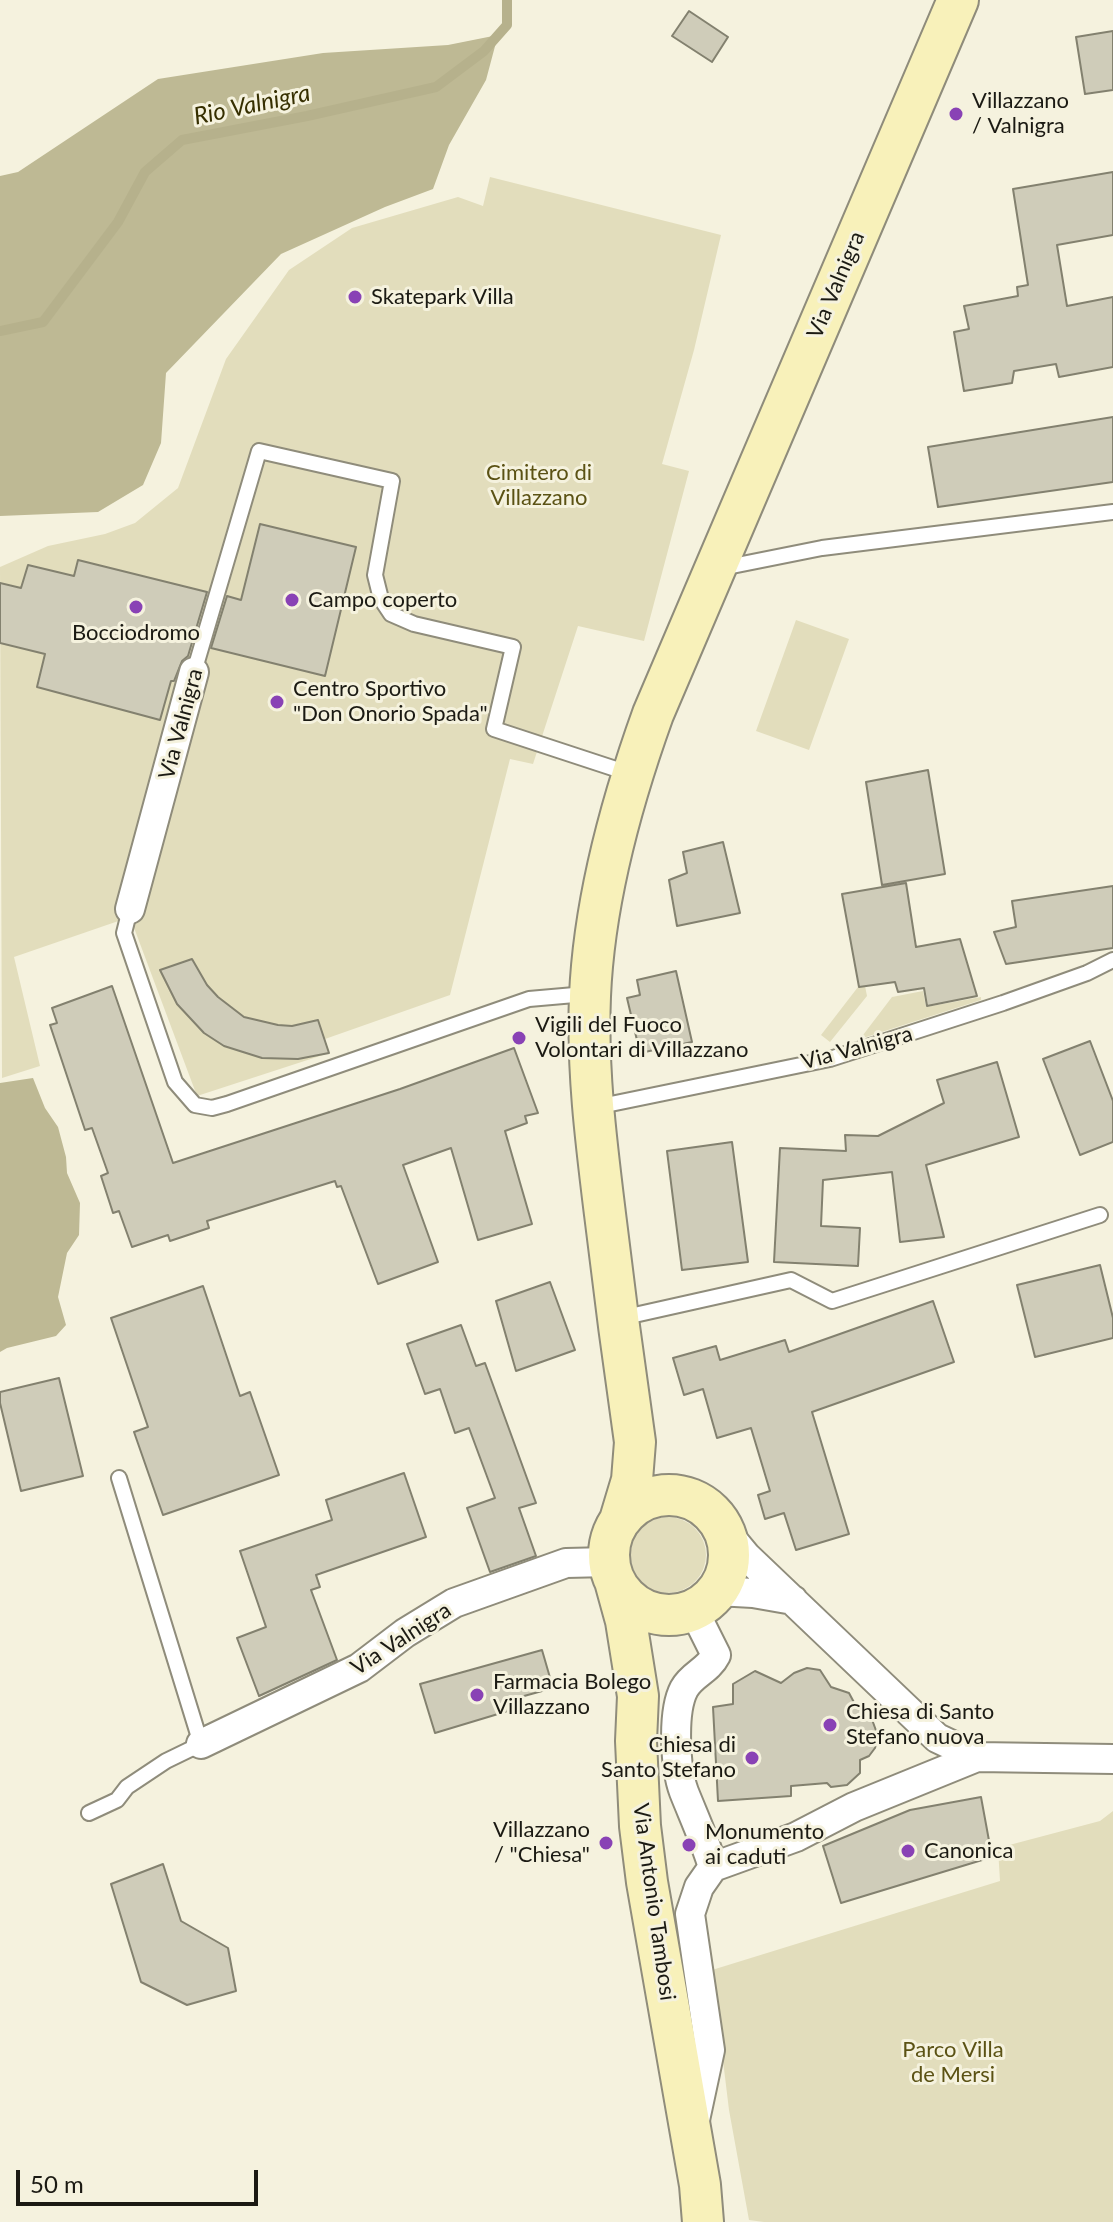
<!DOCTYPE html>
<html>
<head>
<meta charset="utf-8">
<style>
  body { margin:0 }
  #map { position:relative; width:1113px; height:2222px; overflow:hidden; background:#f5f2de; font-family:Lato,sans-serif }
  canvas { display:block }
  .scale { position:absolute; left:16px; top:2170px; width:242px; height:36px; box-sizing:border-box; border:4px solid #1b1a13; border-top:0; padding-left:10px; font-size:24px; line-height:28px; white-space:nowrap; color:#1b1a13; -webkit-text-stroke:6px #f5f2de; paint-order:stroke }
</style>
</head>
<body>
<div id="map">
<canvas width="1113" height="2222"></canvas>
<div class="scale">50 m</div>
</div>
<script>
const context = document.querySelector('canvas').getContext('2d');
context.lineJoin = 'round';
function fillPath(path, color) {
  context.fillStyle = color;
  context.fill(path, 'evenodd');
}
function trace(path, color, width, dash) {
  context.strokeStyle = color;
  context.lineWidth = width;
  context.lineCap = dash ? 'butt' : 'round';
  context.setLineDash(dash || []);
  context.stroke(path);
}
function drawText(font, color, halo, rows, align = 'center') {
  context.font = font + ' Lato,sans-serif';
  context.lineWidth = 6;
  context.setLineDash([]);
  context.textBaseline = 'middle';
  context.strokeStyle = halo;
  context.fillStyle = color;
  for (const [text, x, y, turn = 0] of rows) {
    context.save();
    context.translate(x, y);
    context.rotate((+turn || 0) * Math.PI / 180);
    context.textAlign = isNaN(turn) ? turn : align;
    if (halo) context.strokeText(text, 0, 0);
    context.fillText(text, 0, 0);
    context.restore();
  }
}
fillPath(new Path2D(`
  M 490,177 L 721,235 L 694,350 L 662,464 L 689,471 L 644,641 L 578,626 L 533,764 L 510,759 L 450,995 L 325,1039 L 329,1053 L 197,1096 L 130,917 L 14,957 L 40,1066 L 2,1078 L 0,567 L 48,546 L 105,534 L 135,523 L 178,488 L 226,359 L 289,270 L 352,228 L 458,197 L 483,206 Z
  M 796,620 L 849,639 L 809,750 L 756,731 Z
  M 865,986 L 867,996 L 830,1042 L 821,1035 L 858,987 Z
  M 923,991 L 926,1007 L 981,997 L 981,1000 L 860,1039 L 892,997 Z
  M630 1555a38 38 0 1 1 76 0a38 38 0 1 1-76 0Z
  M 1113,1811 L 1113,2222 L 764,2222 L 749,2220 L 729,2110 L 712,1970 L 1000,1881 L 998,1848 L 1100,1821 Z`), '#e2ddbc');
fillPath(new Path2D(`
  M 498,35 L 486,80 L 449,145 L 433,189 L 385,207 L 281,254 L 166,373 L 161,443 L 143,485 L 98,512 L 0,516 L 0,176 L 18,172 L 158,79 L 323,53 L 448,45 Z
  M 33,1078 L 45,1108 L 58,1127 L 66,1157 L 67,1173 L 80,1203 L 79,1235 L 67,1253 L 58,1297 L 66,1325 L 56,1336 L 7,1348 L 0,1352 L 0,1083 Z`), '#beb994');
trace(new Path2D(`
  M 0,331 L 43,322 L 118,222 L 145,172 L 182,140 L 307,116 L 436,87 L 484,51 L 507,25 L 507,0`), '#b6b18c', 10);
const building = new Path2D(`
  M 689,11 L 728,37 L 712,62 L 672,36 Z
  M 1113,31 L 1113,90 L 1085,94 L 1076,37 Z
  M 1113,172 L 1113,235 L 1057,245 L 1067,306 L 1113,297 L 1113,367 L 1059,377 L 1056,364 L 1014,371 L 1012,383 L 964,391 L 954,332 L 969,329 L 964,306 L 1018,296 L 1017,287 L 1028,285 L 1013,189 Z
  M 1113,417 L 1113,482 L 938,507 L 928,447 Z
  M 260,524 L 356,547 L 325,676 L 211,648 L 227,596 L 241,600 Z
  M 78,560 L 207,592 L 188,656 L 182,661 L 174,681 L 171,681 L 160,720 L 37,687 L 45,654 L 0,643 L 0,583 L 21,588 L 28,565 L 74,576 Z
  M 928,770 L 945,874 L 882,885 L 866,782 Z
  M 723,842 L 740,913 L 677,926 L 669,880 L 687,873 L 683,852 Z
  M 906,883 L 916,947 L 960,939 L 977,996 L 927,1006 L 924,988 L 898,992 L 895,982 L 859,987 L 842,894 Z
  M 1113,886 L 1113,948 L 1006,964 L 994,932 L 1016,927 L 1012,901 Z
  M 192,959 L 207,985 L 218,997 L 244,1017 L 278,1025 L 292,1026 L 318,1020 L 329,1053 L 298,1059 L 262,1058 L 224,1046 L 204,1033 L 177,1004 L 160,970 Z
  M 676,971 L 692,1042 L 640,1053 L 627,998 L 640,995 L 637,980 Z
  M 112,986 L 173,1163 L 400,1089 L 514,1048 L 538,1113 L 525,1116 L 527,1123 L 505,1131 L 532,1224 L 478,1240 L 451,1148 L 403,1165 L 438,1262 L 378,1284 L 341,1186 L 337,1187 L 335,1181 L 207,1221 L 209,1228 L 170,1241 L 168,1235 L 132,1247 L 119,1211 L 113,1213 L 101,1176 L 108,1173 L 92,1128 L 85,1130 L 50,1025 L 57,1023 L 52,1008 Z
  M 1090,1041 L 1113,1101 L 1113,1142 L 1080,1155 L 1043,1059 Z
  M 997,1062 L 1019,1137 L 926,1165 L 944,1237 L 900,1242 L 892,1172 L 823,1180 L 821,1226 L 860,1228 L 858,1266 L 774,1262 L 780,1148 L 846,1151 L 845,1135 L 878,1136 L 944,1103 L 937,1080 Z
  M 732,1142 L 748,1262 L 682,1270 L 667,1151 Z
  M 1100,1265 L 1113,1318 L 1113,1338 L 1035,1357 L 1017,1285 Z
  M 550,1282 L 575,1350 L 516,1371 L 496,1301 Z
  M 203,1286 L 240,1396 L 250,1392 L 279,1475 L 163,1515 L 134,1432 L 148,1427 L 111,1318 Z
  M 933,1301 L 954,1362 L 812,1412 L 849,1534 L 796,1550 L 784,1513 L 765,1519 L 758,1495 L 770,1491 L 751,1428 L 717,1438 L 703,1389 L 684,1395 L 673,1358 L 716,1346 L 720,1360 L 785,1340 L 789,1352 Z
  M 461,1325 L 476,1366 L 485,1363 L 536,1503 L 519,1508 L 536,1556 L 490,1572 L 467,1508 L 495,1498 L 469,1428 L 455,1433 L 440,1389 L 425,1394 L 407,1344 Z
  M 59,1378 L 83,1476 L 21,1491 L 0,1403 L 0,1392 Z
  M 404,1473 L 426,1537 L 316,1575 L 320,1587 L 311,1590 L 337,1660 L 259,1696 L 237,1638 L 266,1627 L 240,1551 L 332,1520 L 326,1500 Z
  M 542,1650 L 553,1688 L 506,1701 L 508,1711 L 435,1733 L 420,1684 Z
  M 807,1668 L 820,1670 L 831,1687 L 849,1693 L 857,1708 L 870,1714 L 878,1736 L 875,1748 L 869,1756 L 860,1760 L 860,1773 L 847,1785 L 831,1787 L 827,1783 L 791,1786 L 791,1796 L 718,1801 L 713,1707 L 733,1704 L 733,1684 L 755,1671 L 781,1683 L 794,1673 Z
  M 981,1797 L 992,1857 L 841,1903 L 823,1846 L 910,1810 Z
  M 163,1864 L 181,1921 L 228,1948 L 236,1991 L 187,2005 L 141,1982 L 111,1884 Z`);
fillPath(building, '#cfccb9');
trace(building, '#83816f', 2);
const lane = new Path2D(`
  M 722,568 L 822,548 L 1113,512
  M 194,672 L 259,451 L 392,481 L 375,575 L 381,599 L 391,614 L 414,624 L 513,647 L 494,729 L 631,774
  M 130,909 L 124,933 L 175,1082 L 195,1105 L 212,1108 L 227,1104 L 529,999 L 586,994
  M 596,1107 L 830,1059 L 1003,1003 L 1087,973 L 1113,960
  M 621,1318 L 791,1280 L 832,1301 L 1100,1215
  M 89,1813 L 117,1800 L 127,1787 L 166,1761 L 201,1744 L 119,1478`);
const street = new Path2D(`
  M 130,909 L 194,672
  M 722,1527 L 746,1556 L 937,1738 L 977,1757 L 1113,1759
  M 717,1591 L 753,1593 L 793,1600
  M 693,1609 L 716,1655 C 708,1671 692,1674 684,1689 C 672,1712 675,1768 684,1792 C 694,1817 705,1841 713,1867
  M 201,1744 L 359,1668 L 405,1633 L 454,1603 L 566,1563 L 609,1562
  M 695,2120 L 710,2050 L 690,1914 L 699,1887 L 713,1867 L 796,1837 L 854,1807 L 977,1757`);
const secondary = new Path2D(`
  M609 1555a60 60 0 1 1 120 0a60 60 0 1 1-120 0Z
  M 620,1520 L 632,1480 L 635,1442 C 624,1366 614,1290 605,1214 C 596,1141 587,1070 590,996 C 594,901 621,803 653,714 L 958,0
  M 615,1581 L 626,1621 L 638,1696 L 636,1741 L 640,1826 L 647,1882 L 700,2185 L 703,2222`);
trace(lane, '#8f8c7b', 18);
trace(street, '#8f8c7b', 32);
trace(secondary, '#8f8c7b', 44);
trace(lane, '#fff', 14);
trace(street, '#fff', 28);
trace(secondary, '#f8f1ba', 40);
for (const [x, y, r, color] of [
  [956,114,8,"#8942b5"],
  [355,297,8,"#8942b5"],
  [292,600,8,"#8942b5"],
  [136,607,8,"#8942b5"],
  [277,702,8,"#8942b5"],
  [519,1038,8,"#8942b5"],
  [477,1695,8,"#8942b5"],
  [830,1725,8,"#8942b5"],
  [752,1758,8,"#8942b5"],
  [606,1843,8,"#8942b5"],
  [689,1845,8,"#8942b5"],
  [908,1851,8,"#8942b5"]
]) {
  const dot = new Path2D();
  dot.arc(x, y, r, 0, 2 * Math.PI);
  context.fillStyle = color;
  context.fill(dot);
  trace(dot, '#f5f2de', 3);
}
drawText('22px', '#1b1a13', '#f5f2de', [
  ["Villazzano",972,101],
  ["/ Valnigra",972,126],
  ["Skatepark Villa",371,297],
  ["Campo coperto",308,600],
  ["Bocciodromo",136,633,"center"],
  ["Centro Sportivo",293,689],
  ["\"Don Onorio Spada\"",293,714],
  ["Vigili del Fuoco",535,1025],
  ["Volontari di Villazzano",535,1050],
  ["Farmacia Bolego",493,1682],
  ["Villazzano",493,1707],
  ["Chiesa di Santo",846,1712],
  ["Stefano nuova",846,1737],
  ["Chiesa di",736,1745,"right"],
  ["Santo Stefano",736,1770,"right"],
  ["Villazzano",590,1830,"right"],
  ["/ \"Chiesa\"",590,1855,"right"],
  ["Monumento",705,1832],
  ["ai caduti",705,1857],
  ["Canonica",924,1851]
], 'left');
drawText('22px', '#1b1a13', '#f5f2de', [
  ["Via Valnigra",836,285,-67],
  ["Via Valnigra",181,724,-75],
  ["Via Valnigra",857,1048,-15],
  ["Via Valnigra",401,1639,-33],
  ["Via Antonio Tambosi",654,1902,82]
]);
drawText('22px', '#5b5214', '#f5f2de', [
  ["Cimitero di",539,473],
  ["Villazzano",539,498],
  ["Parco Villa",953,2050],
  ["de Mersi",953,2075]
]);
drawText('italic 24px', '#362f00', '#f5f2de', [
  ["Rio Valnigra",252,105,-12]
]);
</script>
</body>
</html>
